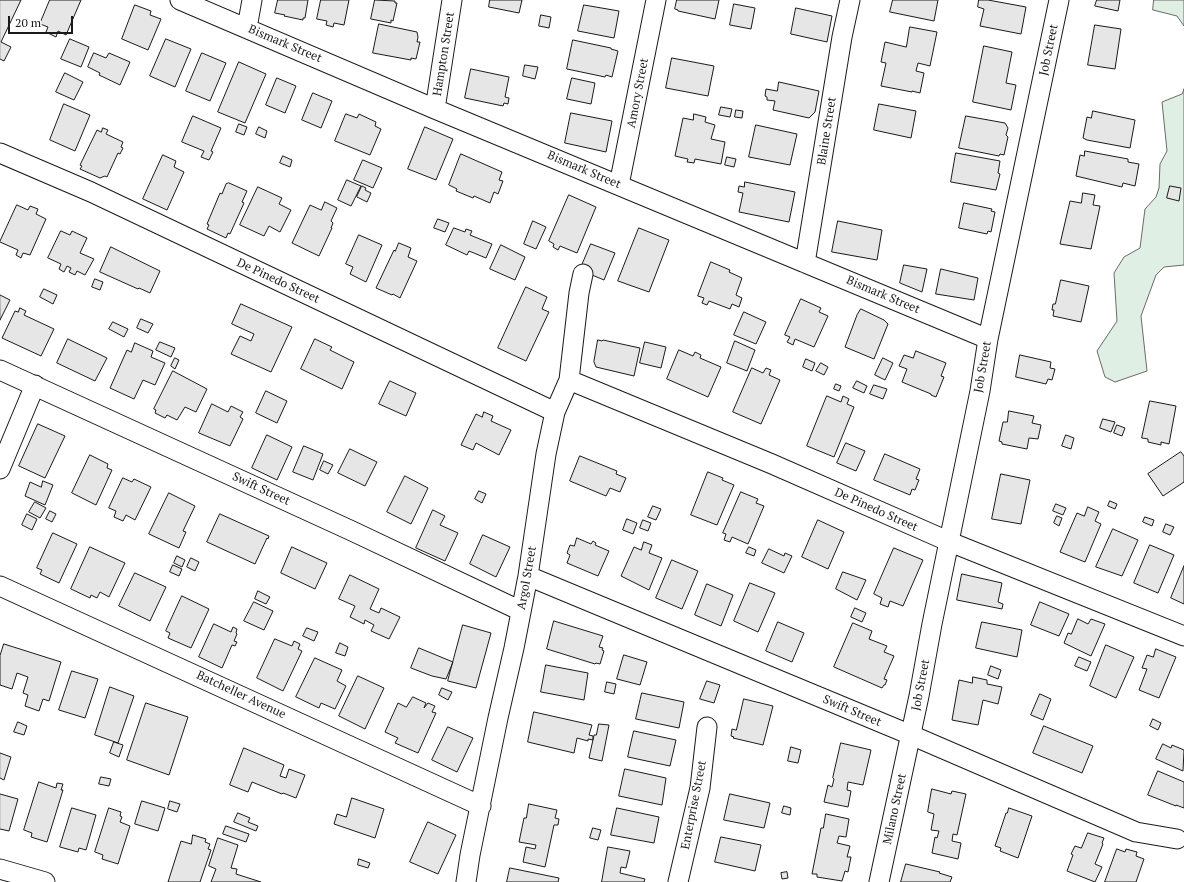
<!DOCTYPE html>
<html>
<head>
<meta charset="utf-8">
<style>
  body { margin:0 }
  #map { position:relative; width:1184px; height:882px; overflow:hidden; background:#fff; font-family:"PT Serif",serif }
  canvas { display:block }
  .scale { position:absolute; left:8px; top:16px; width:65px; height:18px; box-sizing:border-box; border:2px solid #1a1a1a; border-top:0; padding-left:5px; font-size:12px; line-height:14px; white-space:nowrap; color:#1a1a1a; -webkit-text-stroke:3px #fff; paint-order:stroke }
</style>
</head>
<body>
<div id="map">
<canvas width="1184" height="882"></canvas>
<div class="scale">20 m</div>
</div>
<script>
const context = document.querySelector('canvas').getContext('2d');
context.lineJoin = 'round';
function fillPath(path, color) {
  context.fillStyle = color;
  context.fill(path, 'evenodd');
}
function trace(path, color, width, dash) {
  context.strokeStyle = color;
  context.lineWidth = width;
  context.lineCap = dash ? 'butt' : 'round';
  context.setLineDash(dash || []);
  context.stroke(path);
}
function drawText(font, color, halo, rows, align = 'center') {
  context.font = font + ' "PT Serif",serif';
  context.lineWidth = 3;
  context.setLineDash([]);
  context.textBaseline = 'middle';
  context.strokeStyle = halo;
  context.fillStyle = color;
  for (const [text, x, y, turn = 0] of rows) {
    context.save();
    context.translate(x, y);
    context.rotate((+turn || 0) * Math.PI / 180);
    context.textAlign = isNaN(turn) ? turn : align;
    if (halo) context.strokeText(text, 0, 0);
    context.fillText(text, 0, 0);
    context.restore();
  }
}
const green = new Path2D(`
  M 1154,0 L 1184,0 L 1184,26 L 1177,16 L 1153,10 Z
  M 1184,89 L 1184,265 L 1164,267 L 1156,275 L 1141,316 L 1147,371 L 1115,382 L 1105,377 L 1097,351 L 1117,321 L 1114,273 L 1124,257 L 1140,248 L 1145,209 L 1156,197 L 1159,188 L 1160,164 L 1167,151 L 1162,102 L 1182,94 Z`);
fillPath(green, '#e0efe3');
trace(green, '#6a6a6a', 1);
const building = new Path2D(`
  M 0,0 L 21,0 L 1,42 L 11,47 L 4,61 L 0,59 Z
  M 50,0 L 81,0 L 66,35 L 58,31 L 56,37 L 46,32 L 48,27 L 40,24 Z
  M 278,0 L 308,0 L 305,18 L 303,18 L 303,20 L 284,16 L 285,15 L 275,13 Z
  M 321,0 L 349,0 L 344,25 L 334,23 L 333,27 L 326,25 L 327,21 L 317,19 Z
  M 375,0 L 395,1 L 395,3 L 397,3 L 393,21 L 391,20 L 391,23 L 371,19 Z
  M 490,0 L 522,0 L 519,13 L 489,7 Z
  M 677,0 L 719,0 L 715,19 L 678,11 L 678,10 L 675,9 Z
  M 893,0 L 938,0 L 934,21 L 890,12 Z
  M 979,0 L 988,0 L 1026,7 L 1021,34 L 980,26 L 984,9 L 978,7 Z
  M 1097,0 L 1120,0 L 1118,11 L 1095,6 Z
  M 734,4 L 755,8 L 751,29 L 730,25 Z
  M 135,5 L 151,11 L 150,15 L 161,19 L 148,50 L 122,39 Z
  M 584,5 L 619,11 L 614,38 L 578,31 Z
  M 796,8 L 832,16 L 827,42 L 791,34 Z
  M 541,15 L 551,17 L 549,28 L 539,26 Z
  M 379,24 L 417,32 L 418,37 L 417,42 L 420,42 L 416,59 L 411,58 L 411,60 L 373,53 Z
  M 1095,25 L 1121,29 L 1115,69 L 1088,65 Z
  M 910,27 L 937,32 L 930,66 L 918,63 L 916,71 L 924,73 L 920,93 L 912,91 L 912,92 L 881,86 L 886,63 L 881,62 L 885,42 L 906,47 Z
  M 70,39 L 89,47 L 81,67 L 61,59 Z
  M 166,39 L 191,49 L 175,87 L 150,76 Z
  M 573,40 L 611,48 L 611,49 L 618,51 L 612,77 L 606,75 L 605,77 L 567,69 Z
  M 984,46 L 1012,52 L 1006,83 L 1016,85 L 1011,110 L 973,102 Z
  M 94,53 L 106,58 L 109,53 L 130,62 L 120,85 L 99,75 L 100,73 L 88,67 Z
  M 202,53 L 226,63 L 210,101 L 186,91 Z
  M 672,58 L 714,66 L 708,96 L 666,88 Z
  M 239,62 L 266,74 L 245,123 L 218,112 Z
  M 525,65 L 538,67 L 535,79 L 523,76 Z
  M 471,69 L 509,77 L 505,97 L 509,98 L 508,104 L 504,103 L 503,106 L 465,98 Z
  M 65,73 L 83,82 L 74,100 L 56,92 Z
  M 277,78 L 296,86 L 285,113 L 266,105 Z
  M 572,78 L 595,83 L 591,104 L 567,99 Z
  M 779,82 L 819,91 L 815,112 L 809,118 L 773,110 L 775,101 L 767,100 L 767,97 L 765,96 L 766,89 L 777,91 Z
  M 313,93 L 332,101 L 321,128 L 302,120 Z
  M 64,104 L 90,115 L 75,151 L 50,140 Z
  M 879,104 L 916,111 L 911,138 L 874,130 Z
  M 721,107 L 732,109 L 730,117 L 719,115 Z
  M 736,110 L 743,111 L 742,118 L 735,117 Z
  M 1093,111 L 1135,120 L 1130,148 L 1087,140 L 1083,138 L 1087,117 L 1091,118 Z
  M 571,113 L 612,121 L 606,152 L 565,143 Z
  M 346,114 L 357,118 L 359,114 L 376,122 L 375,126 L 381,129 L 370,155 L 335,141 Z
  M 694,114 L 706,117 L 705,122 L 715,125 L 711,139 L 725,142 L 721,164 L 695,159 L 694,163 L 687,162 L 688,159 L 675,156 L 683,118 L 693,120 Z
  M 193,116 L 221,128 L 211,151 L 213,152 L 209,160 L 201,157 L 204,151 L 182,142 Z
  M 966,116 L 1005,123 L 1008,128 L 1006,135 L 1008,137 L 1004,155 L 1000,154 L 999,156 L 959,148 Z
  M 239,124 L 247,127 L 244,135 L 236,132 Z
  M 756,125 L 797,134 L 790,165 L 749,157 Z
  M 259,127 L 267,131 L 265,138 L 256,134 Z
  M 425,127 L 453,139 L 436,180 L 408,169 Z
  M 103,128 L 108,130 L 106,134 L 123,142 L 121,147 L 123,148 L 120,154 L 118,153 L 107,177 L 105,176 L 100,178 L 80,169 L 82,166 L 80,165 L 97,130 L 101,132 Z
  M 1085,151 L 1128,159 L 1128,162 L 1139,164 L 1135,186 L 1123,183 L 1122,187 L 1076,176 L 1080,155 L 1084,156 Z
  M 956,153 L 1000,161 L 998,173 L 1000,174 L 996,190 L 951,182 Z
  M 461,154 L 502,172 L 499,180 L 503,181 L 498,194 L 494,192 L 490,203 L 474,196 L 473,198 L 456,191 L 457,189 L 449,185 Z
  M 163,155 L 176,161 L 174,167 L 184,172 L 167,210 L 143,199 Z
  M 283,156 L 292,160 L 290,167 L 280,163 Z
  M 727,157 L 736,159 L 734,167 L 725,165 Z
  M 363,160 L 382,168 L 373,188 L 354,180 Z
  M 347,180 L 361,186 L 351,206 L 338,200 Z
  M 745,182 L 795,192 L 789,222 L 739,212 L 743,193 L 738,192 L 739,186 L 744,187 Z
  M 229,183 L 247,191 L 242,202 L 244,203 L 230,234 L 228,233 L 226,238 L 207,229 L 209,225 L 207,224 L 220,193 L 222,194 L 226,184 Z
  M 362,186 L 366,188 L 365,190 L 371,193 L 367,202 L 357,197 Z
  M 1170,186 L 1181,188 L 1179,201 L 1167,198 Z
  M 258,187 L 282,198 L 279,204 L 291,210 L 280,232 L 269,226 L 264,236 L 240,225 Z
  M 1083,193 L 1095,195 L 1093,205 L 1100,206 L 1091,249 L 1060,244 L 1070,201 L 1081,203 Z
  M 569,195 L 596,207 L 577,253 L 560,246 L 558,250 L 553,247 L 554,244 L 549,241 Z
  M 325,202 L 337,208 L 331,221 L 333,223 L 331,228 L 332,228 L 319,256 L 292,243 L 310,205 L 321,210 Z
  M 964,203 L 992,209 L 991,211 L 995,212 L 991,232 L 988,231 L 987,234 L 959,228 Z
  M 17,205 L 28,210 L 30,206 L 38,209 L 36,214 L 46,219 L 30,255 L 23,253 L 21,258 L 16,255 L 18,250 L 0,242 Z
  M 438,219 L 449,223 L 445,232 L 434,228 Z
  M 533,221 L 546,227 L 536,249 L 524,244 Z
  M 838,221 L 882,230 L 877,260 L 832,252 Z
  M 454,228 L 465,232 L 466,229 L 472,231 L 470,235 L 492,244 L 486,258 L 469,251 L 467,255 L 446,245 Z
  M 639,228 L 669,240 L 649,292 L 618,281 Z
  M 61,231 L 70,235 L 72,231 L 87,238 L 80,253 L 94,259 L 85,275 L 77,271 L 75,275 L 69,272 L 71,268 L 67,266 L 64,272 L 59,269 L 61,264 L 48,258 Z
  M 359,235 L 382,245 L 366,282 L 350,274 L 353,267 L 346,264 Z
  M 399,243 L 411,248 L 408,257 L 417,261 L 400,298 L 393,294 L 392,295 L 376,288 L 394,250 L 395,251 Z
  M 591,244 L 615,253 L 604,280 L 580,270 Z
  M 501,245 L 525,257 L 515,280 L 490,269 Z
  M 111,247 L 160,271 L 150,293 L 139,288 L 138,289 L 100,272 Z
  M 711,262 L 730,270 L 729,272 L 742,278 L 736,295 L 742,298 L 739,307 L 732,304 L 730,309 L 709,301 L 707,305 L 702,303 L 704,298 L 698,296 Z
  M 904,265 L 927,269 L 922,292 L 900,283 Z
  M 941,269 L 978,278 L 974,300 L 936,294 Z
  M 95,279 L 103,282 L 100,290 L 92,287 Z
  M 1061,280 L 1089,286 L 1081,322 L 1053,316 L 1054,310 L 1052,310 L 1053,304 L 1055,304 Z
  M 526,287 L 547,297 L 542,309 L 549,312 L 526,361 L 498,348 Z
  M 44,289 L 57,295 L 53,304 L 40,297 Z
  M 0,295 L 10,300 L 0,320 Z
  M 801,299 L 821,308 L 819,312 L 828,316 L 814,347 L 795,339 L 793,345 L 787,342 L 790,337 L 785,335 Z
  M 241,304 L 292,327 L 271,372 L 231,354 L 240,336 L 251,341 L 254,334 L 232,324 Z
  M 20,308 L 26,311 L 24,315 L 54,329 L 41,356 L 2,338 L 15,311 L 18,312 Z
  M 861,309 L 884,320 L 888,324 L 874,359 L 845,347 L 857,315 Z
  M 744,312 L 766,322 L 756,344 L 734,335 Z
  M 141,319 L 153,324 L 148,333 L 137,328 Z
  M 113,322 L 128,329 L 124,337 L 109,329 Z
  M 68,339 L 107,358 L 95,381 L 57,363 Z
  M 315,339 L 332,347 L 330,350 L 354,362 L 342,389 L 301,369 Z
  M 598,340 L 602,341 L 603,340 L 640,348 L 634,376 L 596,367 L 594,362 Z
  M 735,341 L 755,350 L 747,371 L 727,363 Z
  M 160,342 L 175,348 L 171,357 L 156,350 Z
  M 645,342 L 666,347 L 661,368 L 640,363 Z
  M 135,343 L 153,351 L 151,357 L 165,363 L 155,385 L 143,380 L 134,399 L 110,388 L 127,350 L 131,352 Z
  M 679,350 L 693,356 L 695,352 L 701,355 L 700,358 L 721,367 L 708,397 L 667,379 Z
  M 916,351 L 946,363 L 941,376 L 944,377 L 936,397 L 931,395 L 931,394 L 902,382 L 907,369 L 899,366 L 904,355 L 913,358 Z
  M 1020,355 L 1051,362 L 1050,368 L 1055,369 L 1052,380 L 1048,379 L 1046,384 L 1016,377 Z
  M 175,358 L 179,360 L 175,369 L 171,366 Z
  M 883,358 L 893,363 L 885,380 L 875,375 Z
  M 806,359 L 815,363 L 812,371 L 803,367 Z
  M 821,363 L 828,367 L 824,375 L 816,371 Z
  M 752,368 L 763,373 L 766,368 L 771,370 L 769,375 L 780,380 L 761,424 L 733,412 Z
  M 173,371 L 207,389 L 196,412 L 185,407 L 177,420 L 167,415 L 165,418 L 155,413 L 156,410 L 154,409 Z
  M 390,381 L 416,393 L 406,416 L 379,404 Z
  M 857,381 L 867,386 L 864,393 L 853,388 Z
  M 836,384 L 841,386 L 839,391 L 834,389 Z
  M 874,385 L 887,389 L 883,399 L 870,394 Z
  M 266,391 L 287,401 L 277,423 L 256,413 Z
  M 827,396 L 841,402 L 843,396 L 849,399 L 847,404 L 854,407 L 834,457 L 807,446 Z
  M 1150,401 L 1176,406 L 1169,444 L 1161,442 L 1161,445 L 1148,442 L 1148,439 L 1142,438 Z
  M 212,404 L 228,412 L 231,406 L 243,412 L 240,417 L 243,419 L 230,446 L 199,433 Z
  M 1009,411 L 1034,416 L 1032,423 L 1041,425 L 1038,439 L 1029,438 L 1027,449 L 1002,444 L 1002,442 L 999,441 L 1003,422 L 1007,422 Z
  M 484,412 L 493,416 L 491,421 L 511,430 L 499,455 L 476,443 L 473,450 L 461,445 L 476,414 L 482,417 Z
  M 1103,419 L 1115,422 L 1111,432 L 1100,428 Z
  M 38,424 L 65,436 L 45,478 L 19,466 Z
  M 1117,425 L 1125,428 L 1122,436 L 1114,433 Z
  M 267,435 L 292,447 L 277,480 L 252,468 Z
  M 1066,435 L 1074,438 L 1071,449 L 1062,446 Z
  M 846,443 L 865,451 L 856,471 L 837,463 Z
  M 304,446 L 323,454 L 313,480 L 293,472 Z
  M 350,449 L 377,462 L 365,486 L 338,473 Z
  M 1181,452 L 1184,456 L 1184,482 L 1163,496 L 1148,474 Z
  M 885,454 L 920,469 L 916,479 L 919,480 L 915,490 L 912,489 L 910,495 L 874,480 Z
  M 90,455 L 108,464 L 107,468 L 112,470 L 96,505 L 72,493 Z
  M 580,456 L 617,471 L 616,474 L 626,478 L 620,492 L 610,488 L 606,496 L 570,481 Z
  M 324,461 L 333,465 L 328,474 L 320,470 Z
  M 708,472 L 723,478 L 722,480 L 734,485 L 717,525 L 691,515 Z
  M 1001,474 L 1030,480 L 1021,524 L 992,519 Z
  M 405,476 L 428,488 L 411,524 L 387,512 Z
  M 123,478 L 132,482 L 134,479 L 151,487 L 135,520 L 126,515 L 123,521 L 114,517 L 116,511 L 109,508 Z
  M 43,481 L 53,485 L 45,505 L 25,496 L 30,482 L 41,487 Z
  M 479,491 L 486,494 L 482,503 L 475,499 Z
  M 741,492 L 758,499 L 756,503 L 764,506 L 748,544 L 732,537 L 730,542 L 724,540 L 726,534 L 723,533 Z
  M 169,493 L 195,506 L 183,531 L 186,532 L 179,548 L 149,534 Z
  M 1110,501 L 1117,504 L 1115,509 L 1108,506 Z
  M 35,502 L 46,508 L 40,518 L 29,512 Z
  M 1056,504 L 1066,508 L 1063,515 L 1053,511 Z
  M 653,506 L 661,509 L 656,520 L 648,517 Z
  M 1088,507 L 1099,512 L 1095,521 L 1101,524 L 1085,562 L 1060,552 L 1077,513 L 1084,516 Z
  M 433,510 L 445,516 L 440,525 L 458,533 L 445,561 L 416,548 Z
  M 50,511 L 56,514 L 52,522 L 46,519 Z
  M 27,514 L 37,519 L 32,530 L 22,525 Z
  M 220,514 L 269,536 L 268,539 L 267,538 L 255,564 L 207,542 Z
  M 1057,516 L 1062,518 L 1059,526 L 1054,523 Z
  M 1145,517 L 1154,520 L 1152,526 L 1143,522 Z
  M 627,519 L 637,523 L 633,534 L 623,530 Z
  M 643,520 L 651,523 L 648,531 L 640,528 Z
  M 818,520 L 844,532 L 828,569 L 802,557 Z
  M 1166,524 L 1174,527 L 1170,535 L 1163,532 Z
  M 1113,529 L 1138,540 L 1122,576 L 1096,567 Z
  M 53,533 L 77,544 L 59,583 L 40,574 L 42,570 L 37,568 Z
  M 483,535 L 510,547 L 496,577 L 470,564 Z
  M 577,538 L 591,544 L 593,541 L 596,543 L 595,545 L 609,551 L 598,576 L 567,563 L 570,555 L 567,553 L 570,545 L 574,546 Z
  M 644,542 L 652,545 L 649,553 L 662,558 L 649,590 L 621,576 L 634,547 L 641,550 Z
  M 1150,545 L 1174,555 L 1158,593 L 1134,583 Z
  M 90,547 L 125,563 L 109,597 L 100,592 L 97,598 L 91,595 L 90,598 L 71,589 Z
  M 292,547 L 327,563 L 315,589 L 281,573 Z
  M 749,547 L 756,550 L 754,556 L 746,553 Z
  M 894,548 L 923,560 L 903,606 L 890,601 L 888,607 L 880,604 L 882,598 L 874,594 Z
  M 769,549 L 784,556 L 785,553 L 792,556 L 784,573 L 762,563 Z
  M 177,556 L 185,560 L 182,567 L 174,563 Z
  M 191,558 L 199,562 L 195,571 L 187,567 Z
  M 672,560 L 698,571 L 682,609 L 656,598 Z
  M 173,565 L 182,569 L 179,576 L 170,572 Z
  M 1184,566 L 1184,604 L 1171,598 Z
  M 843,572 L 866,580 L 857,600 L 836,589 Z
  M 135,573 L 166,587 L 150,621 L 119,606 Z
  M 962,574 L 1002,583 L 998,602 L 1003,604 L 1002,609 L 957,600 Z
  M 350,575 L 379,589 L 370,609 L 379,613 L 381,608 L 400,617 L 389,639 L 371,631 L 374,625 L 365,620 L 364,624 L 350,617 L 355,606 L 339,599 Z
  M 750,583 L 775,593 L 758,632 L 734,621 Z
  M 707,584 L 733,595 L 721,626 L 695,615 Z
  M 258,591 L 270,597 L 266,604 L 255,599 Z
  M 182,596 L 209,609 L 191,648 L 168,638 L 170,633 L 166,631 Z
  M 254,602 L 273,611 L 264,630 L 244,621 Z
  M 1040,602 L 1069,614 L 1059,636 L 1031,625 Z
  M 855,608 L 866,613 L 862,622 L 851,617 Z
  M 1078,619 L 1088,624 L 1091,619 L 1105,624 L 1091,656 L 1064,643 L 1068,633 L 1071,634 Z
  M 554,621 L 603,636 L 599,647 L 603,648 L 602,650 L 604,651 L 600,664 L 596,663 L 595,664 L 547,649 Z
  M 778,622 L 804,633 L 792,662 L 766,651 Z
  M 982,622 L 1022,630 L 1017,657 L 976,648 Z
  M 853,623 L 872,631 L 869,639 L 887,646 L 884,652 L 894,656 L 884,679 L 887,680 L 885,685 L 884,685 L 882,688 L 834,667 Z
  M 214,624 L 231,632 L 233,627 L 237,629 L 236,633 L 237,634 L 234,641 L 237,642 L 235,646 L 232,645 L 222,668 L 199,657 Z
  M 463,625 L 491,633 L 476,688 L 448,681 Z
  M 307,628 L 318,632 L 314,641 L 303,636 Z
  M 275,639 L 292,646 L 294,641 L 300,644 L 298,649 L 302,651 L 283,691 L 257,678 Z
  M 340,643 L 348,647 L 345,656 L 336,653 Z
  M 4,644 L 61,662 L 49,701 L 43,699 L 39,711 L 25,706 L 28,695 L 23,693 L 28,677 L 17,673 L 12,689 L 0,685 L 0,656 Z
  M 1106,645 L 1134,657 L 1116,698 L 1090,686 Z
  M 419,648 L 453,662 L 446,679 L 432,676 L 411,668 Z
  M 1156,649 L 1176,657 L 1159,698 L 1139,690 L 1147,669 L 1142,668 L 1147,655 L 1153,657 Z
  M 624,655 L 647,662 L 640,685 L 617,679 Z
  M 1079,657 L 1091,662 L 1087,671 L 1075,666 Z
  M 315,658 L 342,670 L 337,681 L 346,686 L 335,709 L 321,703 L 319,708 L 296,697 Z
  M 546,665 L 588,673 L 584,700 L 541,692 Z
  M 991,666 L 1001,670 L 998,679 L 988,675 Z
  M 72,671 L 98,679 L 85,718 L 59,710 Z
  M 358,676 L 384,688 L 365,729 L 339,716 Z
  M 973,677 L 987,680 L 987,684 L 1002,687 L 998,704 L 983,700 L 978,725 L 952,720 L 959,680 L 972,683 Z
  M 707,681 L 720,685 L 714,703 L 700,699 Z
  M 607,682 L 616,684 L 614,694 L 605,692 Z
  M 110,687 L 134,696 L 118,743 L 95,735 Z
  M 442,688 L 452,692 L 448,700 L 439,695 Z
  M 642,693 L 684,702 L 679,728 L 636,719 Z
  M 1040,694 L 1051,699 L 1043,720 L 1031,715 Z
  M 413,697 L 426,703 L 424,708 L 428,703 L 435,706 L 432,712 L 436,713 L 418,753 L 395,743 L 398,738 L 385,732 L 398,703 L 406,707 Z
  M 744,699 L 773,706 L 763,745 L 733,738 L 734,737 L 731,736 L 732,729 L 736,730 Z
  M 146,703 L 188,717 L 169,775 L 127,760 Z
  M 534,712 L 592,725 L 589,735 L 593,736 L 593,740 L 588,739 L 588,741 L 577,738 L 574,753 L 528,742 Z
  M 1153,719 L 1161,723 L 1158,730 L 1150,726 Z
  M 18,722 L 27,726 L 24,735 L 14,732 Z
  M 599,724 L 609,725 L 602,761 L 589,758 L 594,735 L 596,735 Z
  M 1044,726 L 1093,746 L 1082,773 L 1033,753 Z
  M 448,727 L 473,738 L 457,772 L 432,760 Z
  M 634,731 L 676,740 L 670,766 L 628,757 Z
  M 114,742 L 123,745 L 119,757 L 110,753 Z
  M 841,743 L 871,750 L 863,785 L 848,782 L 847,790 L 851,791 L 848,807 L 824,802 L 828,785 L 832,787 L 834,779 L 833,778 Z
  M 1163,744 L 1171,748 L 1172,745 L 1184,750 L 1183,771 L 1156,759 Z
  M 791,747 L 801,750 L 798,763 L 788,761 Z
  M 244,748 L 284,765 L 280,776 L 286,778 L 289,769 L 305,775 L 296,798 L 283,793 L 282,794 L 252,782 L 248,792 L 230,785 Z
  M 0,753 L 11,757 L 4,780 L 0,778 Z
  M 625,769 L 666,778 L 662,805 L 619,796 Z
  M 1158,771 L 1184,782 L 1184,808 L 1176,805 L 1176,806 L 1148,795 Z
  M 101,777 L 111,779 L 109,786 L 99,784 Z
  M 39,782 L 56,788 L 57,783 L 63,784 L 61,790 L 63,790 L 47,842 L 31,837 L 32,833 L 24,830 Z
  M 932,789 L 951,794 L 952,791 L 966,794 L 957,835 L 953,834 L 952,841 L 961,843 L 958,859 L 932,853 L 935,837 L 937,838 L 939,831 L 931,830 L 934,814 L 928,812 Z
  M 0,794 L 18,799 L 9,831 L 0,829 Z
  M 730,794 L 770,803 L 764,828 L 724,820 Z
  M 352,798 L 384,809 L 375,838 L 334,824 L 337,814 L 346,817 Z
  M 142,801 L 165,808 L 158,831 L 135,824 Z
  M 170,801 L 180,804 L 177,812 L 168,809 Z
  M 529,804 L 557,810 L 555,818 L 559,819 L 558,825 L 554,825 L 545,867 L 523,862 L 526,847 L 535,849 L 536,845 L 519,842 L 524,818 L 526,818 Z
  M 784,806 L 791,808 L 790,815 L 782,813 Z
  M 72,808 L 96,815 L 86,850 L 79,848 L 78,852 L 60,847 Z
  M 109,808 L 121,812 L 120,816 L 122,817 L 120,822 L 130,826 L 118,864 L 102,859 L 103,855 L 95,852 Z
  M 617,808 L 659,817 L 654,843 L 611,835 Z
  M 1009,808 L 1032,816 L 1018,858 L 1000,851 L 1001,848 L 995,846 L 1006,813 L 1007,813 Z
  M 238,813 L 250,818 L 248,822 L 258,826 L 256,831 L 234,822 Z
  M 826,814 L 849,819 L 846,837 L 839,836 L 837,843 L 850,846 L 847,857 L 851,857 L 848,872 L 845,871 L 842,881 L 817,877 L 817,874 L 812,874 L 821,828 L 823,828 Z
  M 428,822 L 456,835 L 438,874 L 410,862 Z
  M 226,826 L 249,834 L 246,842 L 223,834 Z
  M 593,828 L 601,830 L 598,840 L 590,838 Z
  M 1088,833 L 1104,838 L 1102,843 L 1103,844 L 1095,864 L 1102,867 L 1095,882 L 1067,871 L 1073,855 L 1071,854 L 1075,846 L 1081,848 Z
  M 193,835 L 206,839 L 205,842 L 210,844 L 208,849 L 211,850 L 200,882 L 168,882 L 181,841 L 191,844 Z
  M 721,837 L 761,845 L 755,871 L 715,862 Z
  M 218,838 L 238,845 L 231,868 L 237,869 L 236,874 L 261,882 L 211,882 L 216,869 L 209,866 Z
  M 608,847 L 630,851 L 626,868 L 621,867 L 620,873 L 645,879 L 644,882 L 602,882 Z
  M 1117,849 L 1125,852 L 1126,849 L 1137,852 L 1136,856 L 1144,859 L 1136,882 L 1105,882 Z
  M 359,859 L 370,863 L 368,868 L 358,865 Z
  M 906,864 L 940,872 L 939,873 L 952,877 L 950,882 L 901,882 Z
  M 510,868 L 559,878 L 558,882 L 507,882 Z
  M 787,872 L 788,878 L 782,879 L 781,873 Z`);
fillPath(building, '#e6e6e6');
trace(building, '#1a1a1a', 1);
const minor = new Path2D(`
  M 180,0 L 435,109 L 988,339
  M 247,28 L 252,0
  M 435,109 L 452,0
  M 0,153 L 91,192 L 555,412
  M 619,185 L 656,0
  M 805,263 L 842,37 L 850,0
  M 0,370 L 352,531 L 521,611
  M 569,380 L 772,464 L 950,542 L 1184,636
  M 0,469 L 35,385
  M 528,576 L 911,735 L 1136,832 L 1177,839
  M 0,586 L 481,806
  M 0,869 L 45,882
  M 466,882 L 470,855 L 498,718 L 514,648 L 528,576 L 546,454 L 555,412 L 569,380 L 579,293 L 583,274
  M 678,882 L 700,788 L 707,727
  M 879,882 L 919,696 L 932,624 L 980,391 L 988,339 L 1059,0`);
trace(minor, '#1a1a1a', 21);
trace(minor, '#fff', 19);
drawText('12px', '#1a1a1a', '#fff', [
  ["Bismark Street",285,44,23],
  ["Job Street",1049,50,-78],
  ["Hampton Street",444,54,-81],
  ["Amory Street",638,93,-79],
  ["Blaine Street",827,131,-81],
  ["Bismark Street",584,170,23],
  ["De Pinedo Street",278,281,25],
  ["Bismark Street",883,295,23],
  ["Job Street",983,367,-80],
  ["Swift Street",261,489,25],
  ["De Pinedo Street",876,510,24],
  ["Argol Street",527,578,-80],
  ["Job Street",921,685,-79],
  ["Batcheller Avenue",241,695,25],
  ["Swift Street",852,711,23],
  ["Enterprise Street",694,805,-79],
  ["Milano Street",895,809,-78]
]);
</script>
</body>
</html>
